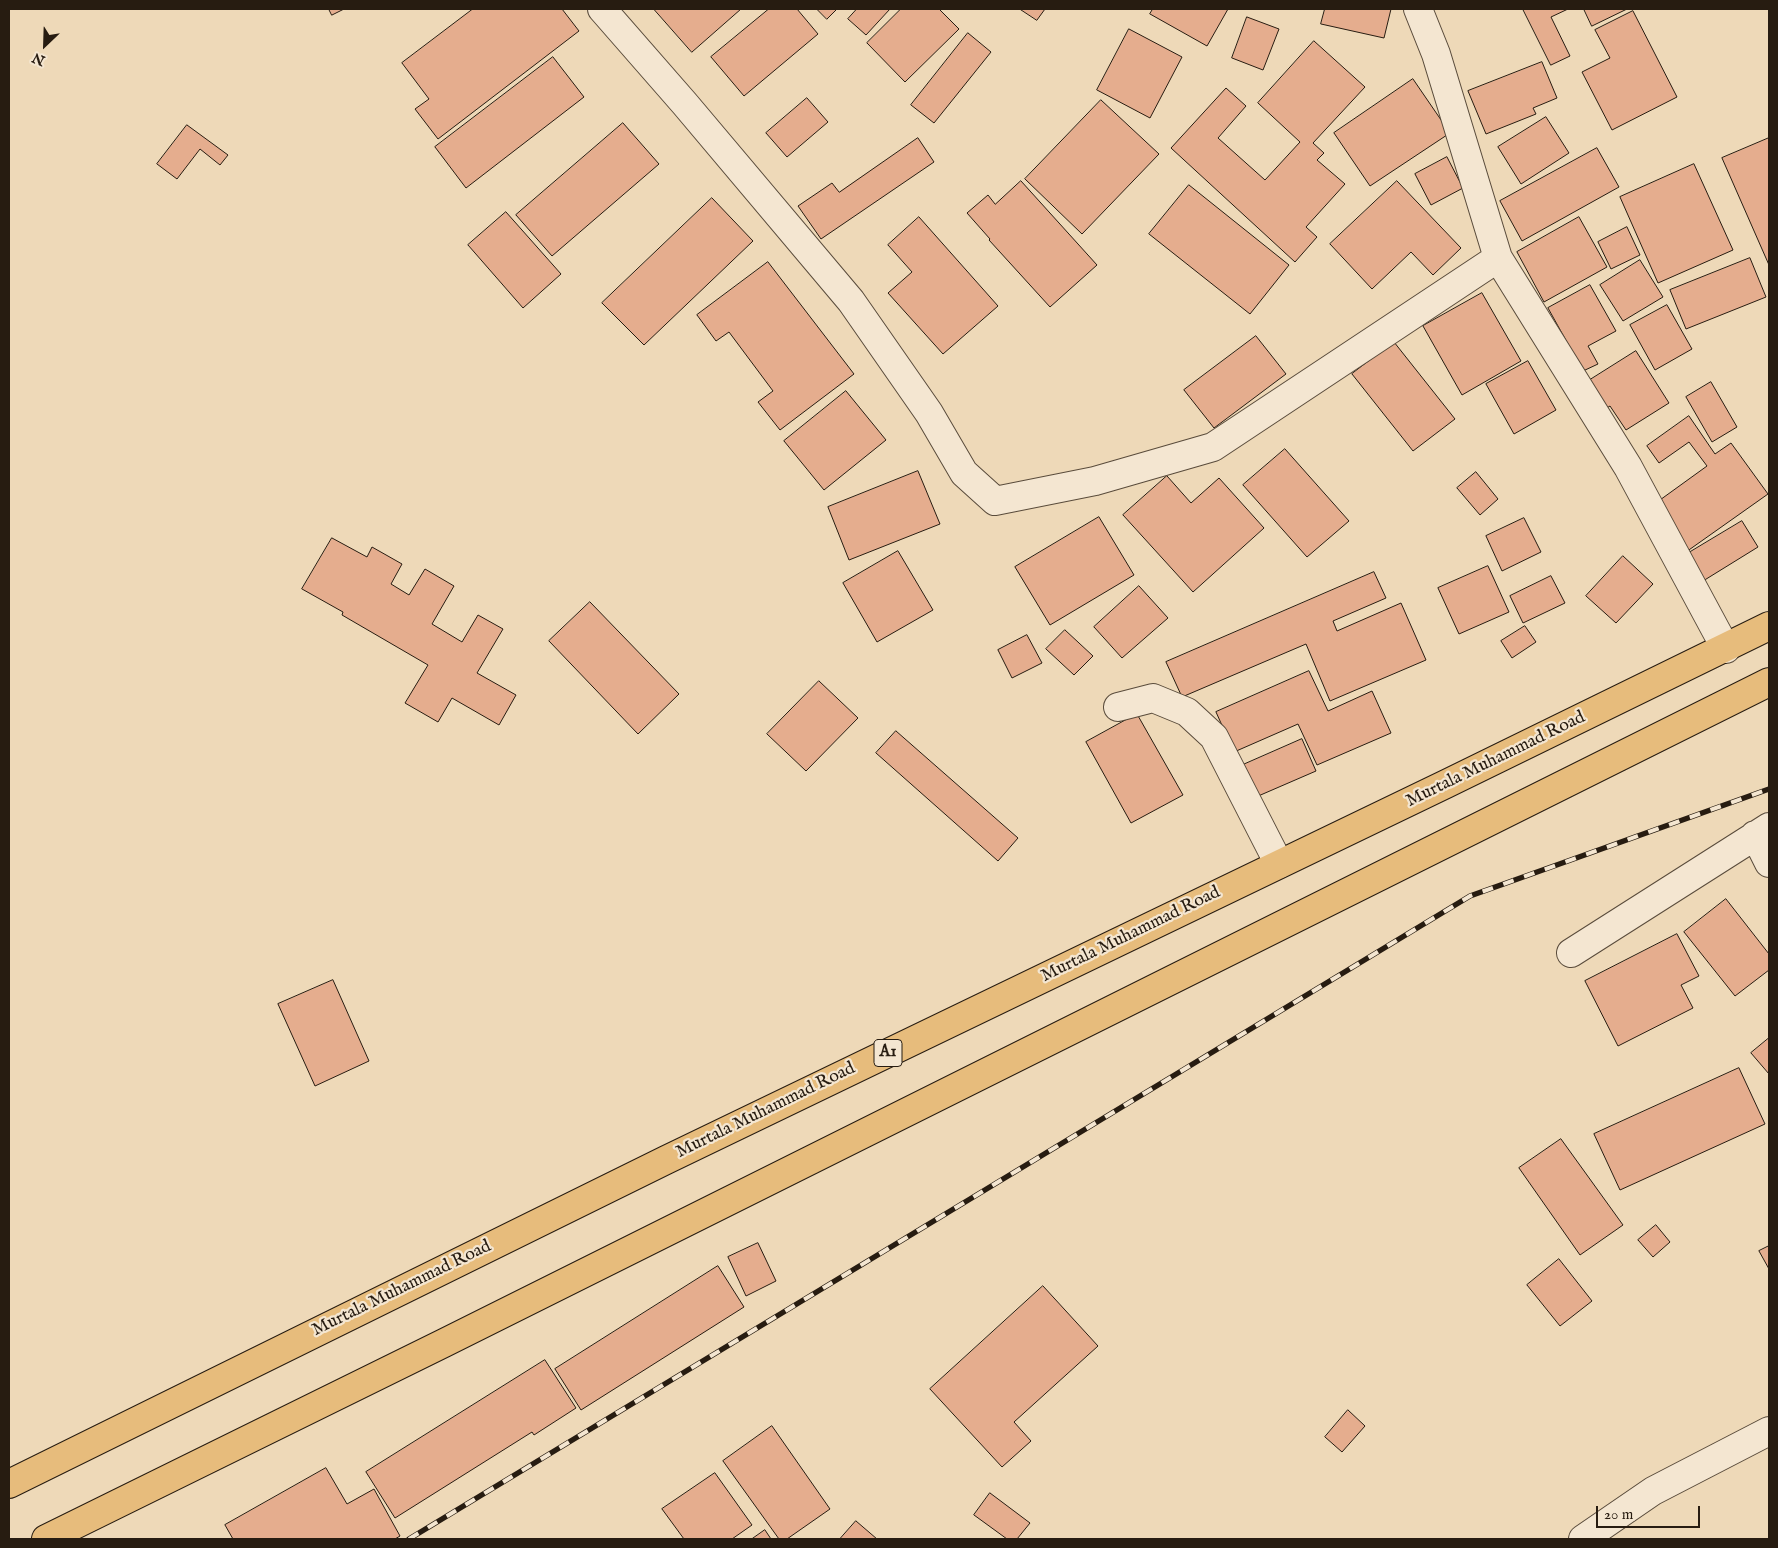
<!DOCTYPE html>
<html>
<head>
<meta charset="utf-8">
<style>
  body { margin:0 }
  #map { position:relative; width:1778px; height:1548px; overflow:hidden; background:#eed9b8; font-family:"IM FELL English",serif }
  canvas { display:block }
  .frame { position:absolute; inset:0; border:10px solid #271c11; pointer-events:none }
  .north { position:absolute; left:20px; top:20px; width:50px; height:50px; -webkit-text-stroke:4px #f4e6d1; paint-order:stroke; rotate:204deg; font-size:14px; font-weight:700; line-height:20px; text-align:center; color:#271c11 }
  .north::after { content:''; display:block; margin:auto; width:18px; height:22px; background:#271c11; clip-path:polygon(50% 0,100% 100%,50% 72%,0 100%) }
  .scale { position:absolute; left:1596px; top:1506px; width:104px; height:22px; box-sizing:border-box; border:2px solid #271c11; border-top:0; padding-left:6px; font-size:15px; line-height:18px; white-space:nowrap; color:#271c11; -webkit-text-stroke:4px #f4e6d1; paint-order:stroke }
</style>
</head>
<body>
<div id="map">
<canvas width="1778" height="1548"></canvas>
<div class="frame"></div>
<div class="north">N</div>
<div class="scale">20 m</div>
</div>
<script>
const context = document.querySelector('canvas').getContext('2d');
context.lineJoin = 'round';
function fillPath(path, color) {
  context.fillStyle = color;
  context.fill(path, 'evenodd');
}
function trace(path, color, width, dash) {
  context.strokeStyle = color;
  context.lineWidth = width;
  context.lineCap = dash ? 'butt' : 'round';
  context.setLineDash(dash || []);
  context.stroke(path);
}
function drawText(font, color, halo, rows, align = 'center') {
  context.font = font + ' "IM FELL English",serif';
  context.lineWidth = 4.5;
  context.setLineDash([]);
  context.textBaseline = 'middle';
  context.strokeStyle = halo;
  context.fillStyle = color;
  for (const [text, x, y, turn = 0] of rows) {
    context.save();
    context.translate(x, y);
    context.rotate((+turn || 0) * Math.PI / 180);
    context.textAlign = isNaN(turn) ? turn : align;
    if (halo) context.strokeText(text, 0, 0);
    context.fillText(text, 0, 0);
    context.restore();
  }
}
const building = new Path2D(`
  M 329,9 L 344,9 L 332,15 Z
  M 473,9 L 562,9 L 579,31 L 438,139 L 415,109 L 429,99 L 402,63 Z
  M 654,9 L 741,9 L 692,52 Z
  M 769,9 L 797,9 L 818,34 L 744,96 L 711,57 Z
  M 817,9 L 837,9 L 827,19 Z
  M 857,9 L 890,9 L 866,35 L 848,19 Z
  M 901,9 L 939,9 L 959,29 L 905,82 L 867,43 Z
  M 1020,9 L 1045,9 L 1037,20 Z
  M 1153,9 L 1228,9 L 1207,46 L 1150,14 Z
  M 1325,9 L 1391,9 L 1384,38 L 1321,24 Z
  M 1523,9 L 1568,9 L 1551,17 L 1570,56 L 1551,65 Z
  M 1584,9 L 1627,9 L 1592,26 Z
  M 1633,11 L 1677,97 L 1612,130 L 1582,72 L 1610,58 L 1595,30 Z
  M 1247,17 L 1279,29 L 1263,70 L 1232,58 Z
  M 1129,29 L 1182,57 L 1150,118 L 1097,90 Z
  M 968,33 L 991,52 L 934,123 L 911,105 Z
  M 1314,41 L 1365,87 L 1313,143 L 1324,153 L 1317,160 L 1345,184 L 1306,227 L 1317,237 L 1295,262 L 1171,148 L 1226,88 L 1246,106 L 1218,138 L 1265,180 L 1300,142 L 1258,103 Z
  M 553,57 L 584,97 L 466,188 L 435,147 Z
  M 1542,62 L 1557,98 L 1533,108 L 1536,114 L 1486,134 L 1468,91 Z
  M 1413,79 L 1450,133 L 1370,186 L 1334,133 Z
  M 807,98 L 828,122 L 787,157 L 766,133 Z
  M 1101,100 L 1159,154 L 1082,234 L 1025,179 Z
  M 1546,117 L 1569,153 L 1521,184 L 1498,147 Z
  M 623,123 L 659,164 L 552,256 L 516,215 Z
  M 187,125 L 228,155 L 220,165 L 200,149 L 177,179 L 157,164 Z
  M 918,138 L 934,162 L 821,239 L 798,206 L 832,183 L 839,192 Z
  M 1769,138 L 1769,265 L 1722,158 Z
  M 1597,148 L 1619,187 L 1522,241 L 1500,201 Z
  M 1447,157 L 1463,188 L 1431,205 L 1415,174 Z
  M 1694,164 L 1733,250 L 1658,283 L 1620,197 Z
  M 1021,181 L 1097,265 L 1050,307 L 989,240 L 990,239 L 967,213 L 988,195 L 995,204 Z
  M 1397,181 L 1461,248 L 1433,275 L 1411,252 L 1372,289 L 1330,244 Z
  M 1189,185 L 1289,265 L 1250,314 L 1149,234 Z
  M 712,198 L 753,241 L 644,345 L 602,303 Z
  M 506,212 L 561,274 L 523,308 L 468,245 Z
  M 919,217 L 998,306 L 943,354 L 888,293 L 912,272 L 888,245 Z
  M 1579,217 L 1607,267 L 1544,302 L 1517,252 Z
  M 1627,227 L 1640,255 L 1611,269 L 1598,242 Z
  M 1750,258 L 1766,297 L 1686,329 L 1670,290 Z
  M 1640,260 L 1663,297 L 1623,321 L 1600,285 Z
  M 768,262 L 854,374 L 780,430 L 758,402 L 773,391 L 729,332 L 716,341 L 697,315 Z
  M 1590,285 L 1616,331 L 1588,346 L 1598,364 L 1583,371 L 1548,308 Z
  M 1482,293 L 1521,361 L 1462,395 L 1423,326 Z
  M 1667,305 L 1692,349 L 1655,370 L 1630,325 Z
  M 1256,336 L 1286,374 L 1214,428 L 1184,390 Z
  M 1394,342 L 1455,419 L 1413,451 L 1352,374 Z
  M 1636,351 L 1669,403 L 1626,430 L 1610,406 L 1599,413 L 1582,385 Z
  M 1528,361 L 1556,410 L 1514,434 L 1486,384 Z
  M 1711,382 L 1737,427 L 1712,442 L 1686,397 Z
  M 846,391 L 886,440 L 824,490 L 784,441 Z
  M 1689,416 L 1715,454 L 1731,443 L 1768,494 L 1686,552 L 1653,505 L 1707,466 L 1689,442 L 1659,463 L 1647,446 Z
  M 1285,449 L 1349,521 L 1307,557 L 1243,485 Z
  M 918,471 L 940,524 L 849,560 L 828,507 Z
  M 1476,472 L 1498,499 L 1480,515 L 1457,488 Z
  M 1167,476 L 1191,503 L 1219,478 L 1264,528 L 1193,592 L 1123,515 Z
  M 1099,517 L 1134,575 L 1050,625 L 1015,567 Z
  M 1524,518 L 1541,552 L 1502,571 L 1486,536 Z
  M 1742,521 L 1758,547 L 1703,581 L 1687,554 Z
  M 332,538 L 367,557 L 372,547 L 402,564 L 391,584 L 409,595 L 425,569 L 454,586 L 432,624 L 462,642 L 478,615 L 503,629 L 477,673 L 516,695 L 499,725 L 452,698 L 438,722 L 405,703 L 428,665 L 342,615 L 343,612 L 302,589 Z
  M 898,551 L 933,610 L 877,642 L 843,583 Z
  M 1623,556 L 1653,584 L 1616,623 L 1586,596 Z
  M 1488,566 L 1509,612 L 1459,634 L 1438,588 Z
  M 1374,572 L 1386,598 L 1333,621 L 1337,631 L 1401,603 L 1426,660 L 1330,701 L 1306,644 L 1182,697 L 1166,662 Z
  M 1551,576 L 1565,603 L 1523,623 L 1510,596 Z
  M 1139,586 L 1168,618 L 1122,658 L 1094,627 Z
  M 590,602 L 679,694 L 638,734 L 549,641 Z
  M 1525,626 L 1536,642 L 1512,658 L 1501,641 Z
  M 1065,630 L 1093,656 L 1074,675 L 1046,649 Z
  M 1027,635 L 1042,663 L 1012,678 L 998,650 Z
  M 1309,671 L 1328,711 L 1372,691 L 1391,733 L 1317,765 L 1298,724 L 1234,752 L 1216,712 Z
  M 819,681 L 858,718 L 806,771 L 767,734 Z
  M 1137,714 L 1183,795 L 1131,823 L 1086,742 Z
  M 896,731 L 1018,838 L 998,861 L 876,753 Z
  M 1302,739 L 1316,771 L 1249,800 L 1236,768 Z
  M 1726,899 L 1769,954 L 1769,970 L 1735,996 L 1684,932 Z
  M 1677,934 L 1699,976 L 1681,985 L 1693,1008 L 1618,1046 L 1585,981 Z
  M 333,980 L 369,1061 L 315,1086 L 278,1004 Z
  M 1769,1038 L 1769,1074 L 1751,1053 Z
  M 1739,1068 L 1765,1124 L 1620,1190 L 1594,1134 Z
  M 1561,1139 L 1623,1225 L 1580,1255 L 1519,1168 Z
  M 1656,1225 L 1670,1242 L 1653,1257 L 1638,1240 Z
  M 758,1243 L 776,1281 L 746,1296 L 728,1257 Z
  M 1769,1246 L 1769,1269 L 1759,1251 Z
  M 1559,1259 L 1592,1301 L 1560,1326 L 1527,1285 Z
  M 718,1266 L 744,1307 L 581,1410 L 555,1369 Z
  M 1043,1286 L 1098,1346 L 1014,1422 L 1031,1441 L 1002,1467 L 930,1389 Z
  M 545,1360 L 576,1408 L 534,1435 L 532,1432 L 395,1518 L 366,1472 Z
  M 1348,1410 L 1365,1426 L 1342,1452 L 1325,1437 Z
  M 772,1426 L 830,1509 L 787,1539 L 779,1539 L 723,1461 Z
  M 326,1468 L 347,1504 L 374,1489 L 400,1536 L 395,1539 L 233,1539 L 225,1525 Z
  M 715,1473 L 752,1525 L 732,1539 L 684,1539 L 662,1509 Z
  M 990,1493 L 1030,1523 L 1017,1539 L 1007,1539 L 974,1515 Z
  M 856,1521 L 877,1539 L 840,1539 Z
  M 765,1530 L 771,1539 L 752,1539 Z`);
fillPath(building, '#e5ad8e');
trace(building, '#271c11', 1);
const minor = new Path2D(`
  M 602,9 L 685,104 L 851,301 L 929,413 L 964,473 L 995,501 L 1095,481 L 1213,447 L 1498,258
  M 1418,9 L 1436,54 L 1498,258 L 1628,467 L 1726,649
  M 1118,707 L 1153,698 L 1187,712 L 1214,737 L 1279,864
  M 1755,835 L 1769,863
  M 1571,953 L 1769,827
  M 1583,1539 L 1653,1491 L 1769,1431`);
const trunk = new Path2D(`
  M 9,1484 L 666,1160 L 1446,784 L 1769,626
  M 46,1539 L 444,1343 L 1769,682`);
trace(minor, '#594b3b', 30);
trace(trunk, '#271c11', 30);
trace(minor, '#f4e6d1', 28);
trace(trunk, '#e7bc7c', 28);
const rail = new Path2D(`
  M 409,1539 L 1470,896 L 1769,789`);
trace(rail, '#271c11', 5.5);
trace(rail, '#f4e6d1', 4, [11]);
for (const [x, y, w] of [
  [888,1053,28]
]) {
  const box = new Path2D();
  box.roundRect(x - w / 2, y - 13.5, w, 27, 4);
  context.fillStyle = '#f4e6d1';
  context.fill(box);
  trace(box, '#271c11', 1);
}
drawText('bold 16px', '#271c11', null, [
  ["A1",888,1053]
]);
drawText('18px', '#271c11', '#f4e6d1', [
  ["Murtala Muhammad Road",1496,760,-26],
  ["Murtala Muhammad Road",1131,935,-26],
  ["Murtala Muhammad Road",766,1111,-26],
  ["Murtala Muhammad Road",402,1289,-26]
]);
</script>
</body>
</html>
